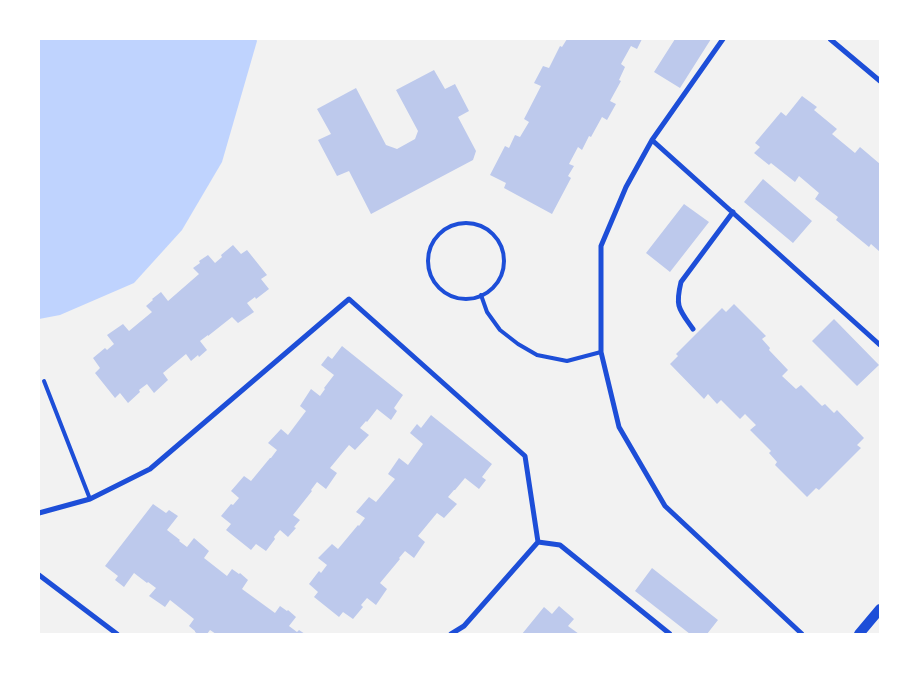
<!DOCTYPE html>
<html>
<head>
<meta charset="utf-8">
<style>
  body { margin:0 }
  #map { position:relative; width:919px; height:673px; overflow:hidden; background:#f2f2f2; font-family:"IBM Plex Sans",sans-serif }
  canvas { display:block }
  .frame { position:absolute; inset:0; border:40px solid #fff; pointer-events:none }
</style>
</head>
<body>
<div id="map">
<canvas width="919" height="673"></canvas>
<div class="frame"></div>
</div>
<script>
const context = document.querySelector('canvas').getContext('2d');
context.lineJoin = 'round';
function fillPath(path, color) {
  context.fillStyle = color;
  context.fill(path, 'evenodd');
}
function trace(path, color, width, dash) {
  context.strokeStyle = color;
  context.lineWidth = width;
  context.lineCap = dash ? 'butt' : 'round';
  context.setLineDash(dash || []);
  context.stroke(path);
}
fillPath(new Path2D(`
  M 39,39 L 256,39 L 257,41 L 222,162 L 182,230 L 134,283 L 60,315 L 39,319 Z`), '#bfd3fe');
fillPath(new Path2D(`
  M 567,39 L 642,39 L 637,49 L 631,46 L 621,64 L 625,67 L 619,80 L 621,81 L 610,101 L 616,104 L 607,120 L 602,117 L 591,137 L 589,136 L 582,150 L 578,147 L 569,164 L 574,166 L 568,176 L 571,178 L 552,214 L 504,188 L 506,183 L 490,175 L 505,146 L 509,148 L 515,135 L 520,137 L 529,122 L 524,119 L 541,86 L 534,83 L 543,66 L 549,68 L 560,46 L 562,47 Z
  M 675,39 L 711,39 L 680,88 L 654,72 Z
  M 434,70 L 445,89 L 455,84 L 469,111 L 458,117 L 476,151 L 473,160 L 371,214 L 349,171 L 337,176 L 318,140 L 331,134 L 317,109 L 356,88 L 386,145 L 397,149 L 415,139 L 418,131 L 396,90 Z
  M 802,96 L 817,107 L 814,110 L 837,129 L 832,134 L 855,153 L 860,147 L 880,164 L 880,252 L 871,244 L 869,247 L 836,220 L 838,217 L 815,199 L 819,193 L 799,176 L 795,182 L 771,163 L 769,165 L 754,153 L 760,147 L 755,143 L 781,112 L 786,116 Z
  M 763,179 L 812,221 L 793,243 L 744,202 Z
  M 684,204 L 709,222 L 670,272 L 646,253 Z
  M 233,245 L 241,254 L 247,250 L 267,275 L 261,279 L 269,289 L 256,299 L 255,297 L 247,303 L 254,312 L 238,323 L 232,317 L 208,336 L 208,335 L 200,341 L 207,350 L 199,357 L 198,355 L 191,361 L 186,354 L 163,373 L 168,380 L 154,393 L 147,384 L 139,390 L 140,392 L 128,403 L 120,393 L 115,398 L 95,373 L 100,368 L 93,358 L 105,348 L 107,350 L 114,344 L 107,335 L 123,324 L 129,331 L 152,312 L 146,306 L 153,300 L 152,299 L 161,292 L 168,301 L 199,274 L 193,268 L 200,263 L 199,261 L 208,255 L 215,263 L 222,257 L 221,255 Z
  M 734,304 L 766,336 L 762,339 L 770,348 L 769,350 L 788,370 L 782,376 L 796,389 L 801,385 L 822,406 L 825,404 L 834,413 L 837,410 L 864,438 L 857,445 L 861,448 L 819,490 L 816,488 L 807,497 L 775,465 L 777,462 L 769,453 L 771,451 L 750,430 L 756,425 L 745,414 L 740,419 L 721,400 L 717,404 L 708,394 L 704,399 L 670,364 L 678,356 L 676,354 L 722,308 L 726,312 Z
  M 834,319 L 879,365 L 857,386 L 812,341 Z
  M 342,346 L 403,395 L 394,408 L 397,411 L 391,420 L 377,409 L 367,422 L 366,421 L 360,428 L 369,435 L 355,450 L 349,445 L 330,468 L 337,473 L 326,489 L 317,482 L 311,490 L 312,491 L 293,515 L 300,520 L 294,527 L 296,528 L 288,537 L 280,530 L 274,537 L 275,539 L 266,551 L 256,544 L 251,550 L 226,530 L 231,524 L 221,516 L 231,504 L 233,505 L 239,498 L 231,491 L 244,476 L 251,481 L 270,458 L 271,458 L 277,450 L 268,443 L 281,429 L 288,435 L 306,411 L 300,406 L 311,389 L 320,396 L 325,389 L 324,388 L 334,375 L 321,365 L 328,356 L 332,359 Z
  M 431,415 L 492,464 L 482,477 L 486,480 L 479,489 L 465,478 L 455,490 L 454,490 L 448,497 L 457,504 L 444,518 L 437,513 L 418,536 L 425,542 L 414,558 L 405,551 L 399,558 L 400,559 L 380,583 L 387,589 L 376,605 L 367,598 L 361,605 L 363,607 L 353,619 L 343,612 L 339,617 L 314,597 L 318,592 L 309,584 L 319,571 L 321,573 L 327,565 L 318,558 L 332,544 L 338,549 L 358,525 L 359,526 L 365,518 L 356,512 L 369,497 L 376,502 L 395,479 L 388,474 L 399,458 L 408,465 L 423,444 L 410,433 L 417,424 L 421,428 Z
  M 153,504 L 166,513 L 169,510 L 178,516 L 167,530 L 180,540 L 179,541 L 187,547 L 194,538 L 209,551 L 204,558 L 227,576 L 232,569 L 239,574 L 240,573 L 248,580 L 242,589 L 275,613 L 280,606 L 287,611 L 288,610 L 296,617 L 289,626 L 297,632 L 299,630 L 305,634 L 216,634 L 210,630 L 207,634 L 198,634 L 195,632 L 195,631 L 189,626 L 194,619 L 170,600 L 165,607 L 149,596 L 156,588 L 148,582 L 147,583 L 134,573 L 124,587 L 115,580 L 118,576 L 105,566 Z
  M 652,568 L 718,620 L 707,634 L 690,634 L 635,591 Z
  M 559,606 L 574,619 L 568,626 L 579,634 L 522,634 L 544,607 L 552,614 Z`), '#bdc9ec');
trace(new Path2D(`
  M428 261a38 38 0 1 1 76 0a38 38 0 1 1-76 0Z
  M 481,295 L 487,312 L 500,330 L 518,344 L 537,355 L 567,361 L 601,352
  M 44,381 L 90,499`), '#1d4ed8', 4);
trace(new Path2D(`
  M 723,39 L 652,140 L 626,187 L 601,246 L 601,352 L 619,427 L 665,506 L 802,634
  M 830,39 L 880,81
  M 652,140 L 880,345
  M 693,329 C 679,309 675,307 681,282 L 733,212
  M 39,513 L 90,499 L 150,469 L 349,299 L 525,456 L 538,542 L 464,626 L 451,634
  M 538,542 L 560,545 L 670,634
  M 39,575 L 117,634`), '#1d4ed8', 5);
trace(new Path2D(`
  M 859,634 L 880,609`), '#1d4ed8', 10);
</script>
</body>
</html>
